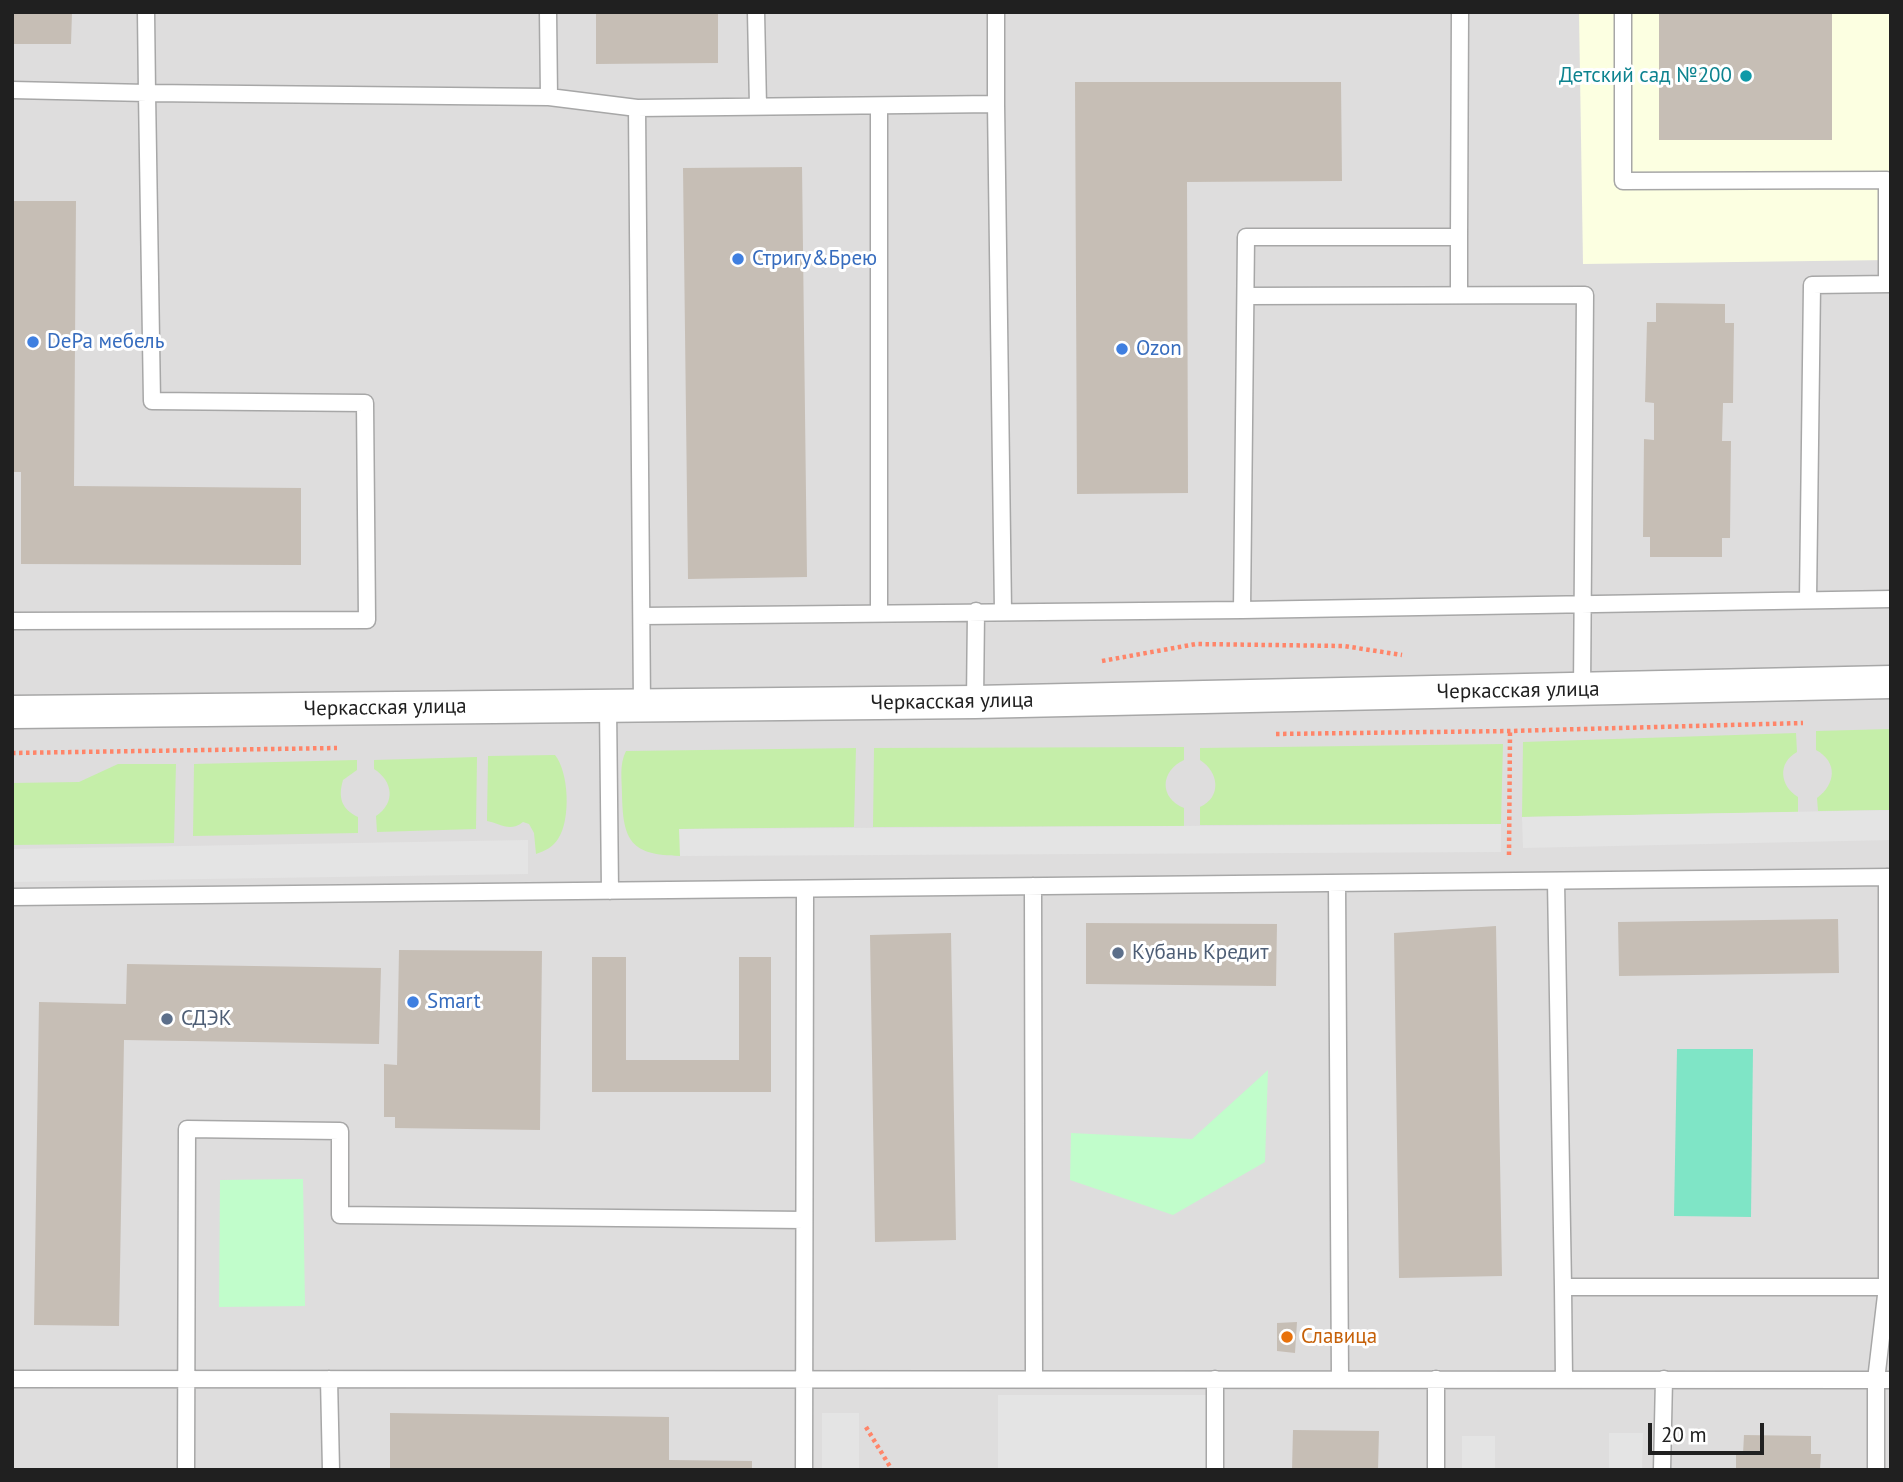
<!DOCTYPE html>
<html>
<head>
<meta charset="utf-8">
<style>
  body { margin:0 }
  #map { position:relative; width:1903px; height:1482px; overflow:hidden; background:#f1eee6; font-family:"PT Sans",sans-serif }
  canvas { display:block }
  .frame { position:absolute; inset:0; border:14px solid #202020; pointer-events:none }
  .scale { position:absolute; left:1648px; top:1423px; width:116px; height:32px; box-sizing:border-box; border:4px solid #202020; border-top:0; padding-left:9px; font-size:21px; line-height:24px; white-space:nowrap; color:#202020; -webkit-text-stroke:5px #fff; paint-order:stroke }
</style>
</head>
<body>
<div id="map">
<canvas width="1903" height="1482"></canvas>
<div class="frame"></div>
<div class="scale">20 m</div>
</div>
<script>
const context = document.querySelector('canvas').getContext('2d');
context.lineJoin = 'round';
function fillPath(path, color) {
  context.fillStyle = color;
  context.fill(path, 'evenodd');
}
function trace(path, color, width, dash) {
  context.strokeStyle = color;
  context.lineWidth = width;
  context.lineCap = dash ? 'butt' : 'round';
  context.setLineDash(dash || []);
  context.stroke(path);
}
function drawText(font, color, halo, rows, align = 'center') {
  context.font = font + ' "PT Sans",sans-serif';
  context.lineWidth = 6;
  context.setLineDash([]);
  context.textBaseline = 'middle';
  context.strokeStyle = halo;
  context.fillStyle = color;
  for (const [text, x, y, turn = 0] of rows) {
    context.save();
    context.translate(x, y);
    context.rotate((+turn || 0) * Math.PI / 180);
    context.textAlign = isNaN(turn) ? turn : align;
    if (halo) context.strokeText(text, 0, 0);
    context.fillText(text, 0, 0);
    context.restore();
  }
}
fillPath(new Path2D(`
  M 12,12 L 1891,12 L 1891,1470 L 12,1470 Z`), '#dedddd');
fillPath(new Path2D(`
  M 1579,12 L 1891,12 L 1891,260 L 1583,264 Z`), '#fcffe1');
fillPath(new Path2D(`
  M 1891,729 L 1891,810 L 1818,811 L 1817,798 C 1836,784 1838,762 1816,750 L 1816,731 Z
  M 1796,733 L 1797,752 C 1777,763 1780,786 1798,797 L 1798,812 L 1522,817 L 1523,742 Z
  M 1503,744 L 1501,824 L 1200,825 L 1200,807 C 1222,797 1219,772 1200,760 L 1200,748 Z
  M 1184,747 L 1184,760 C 1160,771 1159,798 1184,808 L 1184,826 L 873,827 L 874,748 Z
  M 856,748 L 854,827 L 680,829 L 680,856 C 631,855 623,841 622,795 C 622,779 619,765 626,751 Z
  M 555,755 C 569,772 571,820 558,839 C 553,847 545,851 536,854 L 534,833 L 529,824 L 523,822 C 509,833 500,823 487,821 L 488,756 Z
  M 477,757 L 476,829 L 377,832 L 376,816 C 396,803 393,781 374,769 L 374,760 Z
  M 357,760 L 357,770 L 343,780 C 338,797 341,809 358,817 L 358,833 L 193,836 L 194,764 Z
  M 118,764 L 176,764 L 174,843 L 12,845 L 12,783 L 79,782 Z`), '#c5eea9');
fillPath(new Path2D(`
  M 1268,1070 L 1265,1162 L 1173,1215 L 1070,1180 L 1071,1133 L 1192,1139 Z
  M 303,1179 L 305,1306 L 219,1307 L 220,1180 Z`), '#c1fdcb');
fillPath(new Path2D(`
  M 1677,1049 L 1753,1049 L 1751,1217 L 1674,1216 Z`), '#7fe5c6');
fillPath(new Path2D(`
  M 1891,810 L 1891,840 L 1523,848 L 1522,817 Z
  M 1501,824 L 1501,852 L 680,856 L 679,829 Z
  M 528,840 L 528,874 L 12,882 L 12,849 Z
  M 998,1395 L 1208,1395 L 1208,1470 L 998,1470 Z
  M 822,1413 L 859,1413 L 859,1470 L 822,1470 Z
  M 1609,1433 L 1643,1433 L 1642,1470 L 1609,1470 Z
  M 1462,1436 L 1495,1436 L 1495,1470 L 1462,1470 Z`), '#e4e4e4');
fillPath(new Path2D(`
  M 12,12 L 72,12 L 71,44 L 12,44 Z
  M 596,12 L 718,12 L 718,63 L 596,64 Z
  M 1659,12 L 1832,12 L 1832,140 L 1659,140 Z
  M 1075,82 L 1341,82 L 1342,181 L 1187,182 L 1188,493 L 1077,494 Z
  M 802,167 L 807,577 L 688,579 L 683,168 Z
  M 12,201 L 76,201 L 74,486 L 301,488 L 301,565 L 21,564 L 21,472 L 12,472 Z
  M 1656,303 L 1725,304 L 1725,323 L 1734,323 L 1733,403 L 1723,403 L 1722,441 L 1731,441 L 1730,538 L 1722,538 L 1722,557 L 1650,557 L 1650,537 L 1643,537 L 1644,439 L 1654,440 L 1654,403 L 1645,402 L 1647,322 L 1656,322 Z
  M 1838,919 L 1839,973 L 1619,976 L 1618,922 Z
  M 1086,923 L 1277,924 L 1276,986 L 1086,984 Z
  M 1496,926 L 1502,1276 L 1399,1278 L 1394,933 Z
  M 951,933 L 956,1240 L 875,1242 L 870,935 Z
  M 399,950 L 542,951 L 540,1130 L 395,1128 L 395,1117 L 384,1117 L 384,1064 L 397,1065 Z
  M 592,957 L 626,957 L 626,1060 L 739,1060 L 739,957 L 771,957 L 771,1092 L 592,1092 Z
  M 127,964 L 381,968 L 379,1044 L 124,1040 L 119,1326 L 34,1325 L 39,1002 L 126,1004 Z
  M 1297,1322 L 1295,1353 L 1277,1351 L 1277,1323 Z
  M 390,1413 L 669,1417 L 669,1460 L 752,1461 L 752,1470 L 390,1470 Z
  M 1293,1430 L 1379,1431 L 1378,1470 L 1292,1470 Z
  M 1744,1435 L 1811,1436 L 1811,1454 L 1821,1454 L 1820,1470 L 1736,1470 L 1736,1454 L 1743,1454 Z`), '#c6beb5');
const service = new Path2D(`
  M 548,12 L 549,97 L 637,108 L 996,104 L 1003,611
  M 756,12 L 758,106
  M 996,12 L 996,104
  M 1623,12 L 1623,181 L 1887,180 L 1887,284
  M 12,90 L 147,93 L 146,12
  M 879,106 L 879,612
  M 637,108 L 642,705
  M 1459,237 L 1459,295
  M 1246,296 L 1585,295 L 1582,690
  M 1808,600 L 1812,285 L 1891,284
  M 1242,610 L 1891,599
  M 642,616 L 1242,610 L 1246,237 L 1459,237 L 1460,12
  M 12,621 L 367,620 L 365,403 L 152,401 L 147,93 L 549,97
  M 975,702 L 976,611
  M 608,706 L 610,891
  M 1887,877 L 1887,1287 L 1891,1287
  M 1556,881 L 1563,1287 L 1887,1287 L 1876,1380 L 1876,1470
  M 1337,883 L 1340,1379
  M 1033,886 L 1034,1379
  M 12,897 L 1891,877
  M 1563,1287 L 1564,1379
  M 12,1379 L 1891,1380
  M 329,1379 L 331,1470
  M 1215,1379 L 1215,1470
  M 1436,1379 L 1436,1470
  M 186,1470 L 187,1129 L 340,1131 L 340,1215 L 804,1220
  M 804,1470 L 805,889
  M 1662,1470 L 1664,1379`);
const minor = new Path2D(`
  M 12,712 L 975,702 L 1891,682`);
trace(service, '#a7a7a7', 19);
trace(minor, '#a7a7a7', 35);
trace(new Path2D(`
  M 1102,661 L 1196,644 L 1344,646 L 1402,655
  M 1276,734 L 1510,731 L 1803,723
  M 12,753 L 337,748
  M 1509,855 L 1510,731
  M 866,1427 L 892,1470`), '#ff8569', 4.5, [3.5, 3.5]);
trace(service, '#fff', 16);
trace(minor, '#fff', 32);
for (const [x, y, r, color] of [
  [1746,76,7,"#0f9aa8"],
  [738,259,7,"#3f7fe0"],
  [33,342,7,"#3f7fe0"],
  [1122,349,7,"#3f7fe0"],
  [1118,953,7,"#5c6f8a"],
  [413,1002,7,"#3f7fe0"],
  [167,1019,7,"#5c6f8a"],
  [1287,1337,7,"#e8710a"]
]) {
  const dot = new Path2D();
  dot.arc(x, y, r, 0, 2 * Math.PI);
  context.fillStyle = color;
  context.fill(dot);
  trace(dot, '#fff', 2.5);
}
drawText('21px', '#0d838f', '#fff', [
  ["Детский сад №200",1732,76]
], 'right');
drawText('21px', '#366cbe', '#fff', [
  ["Стригу&Брею",752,259],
  ["DePa мебель",47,342],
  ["Ozon",1136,349],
  ["Smart",427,1002]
], 'left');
drawText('21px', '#202020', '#fff', [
  ["Черкасская улица",1518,691,-1],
  ["Черкасская улица",952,702,-1],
  ["Черкасская улица",385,708,-1]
]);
drawText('21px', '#4e5e75', '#fff', [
  ["Кубань Кредит",1132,953],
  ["СДЭК",181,1019]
], 'left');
drawText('21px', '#c56008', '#fff', [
  ["Славица",1301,1337]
], 'left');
</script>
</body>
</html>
